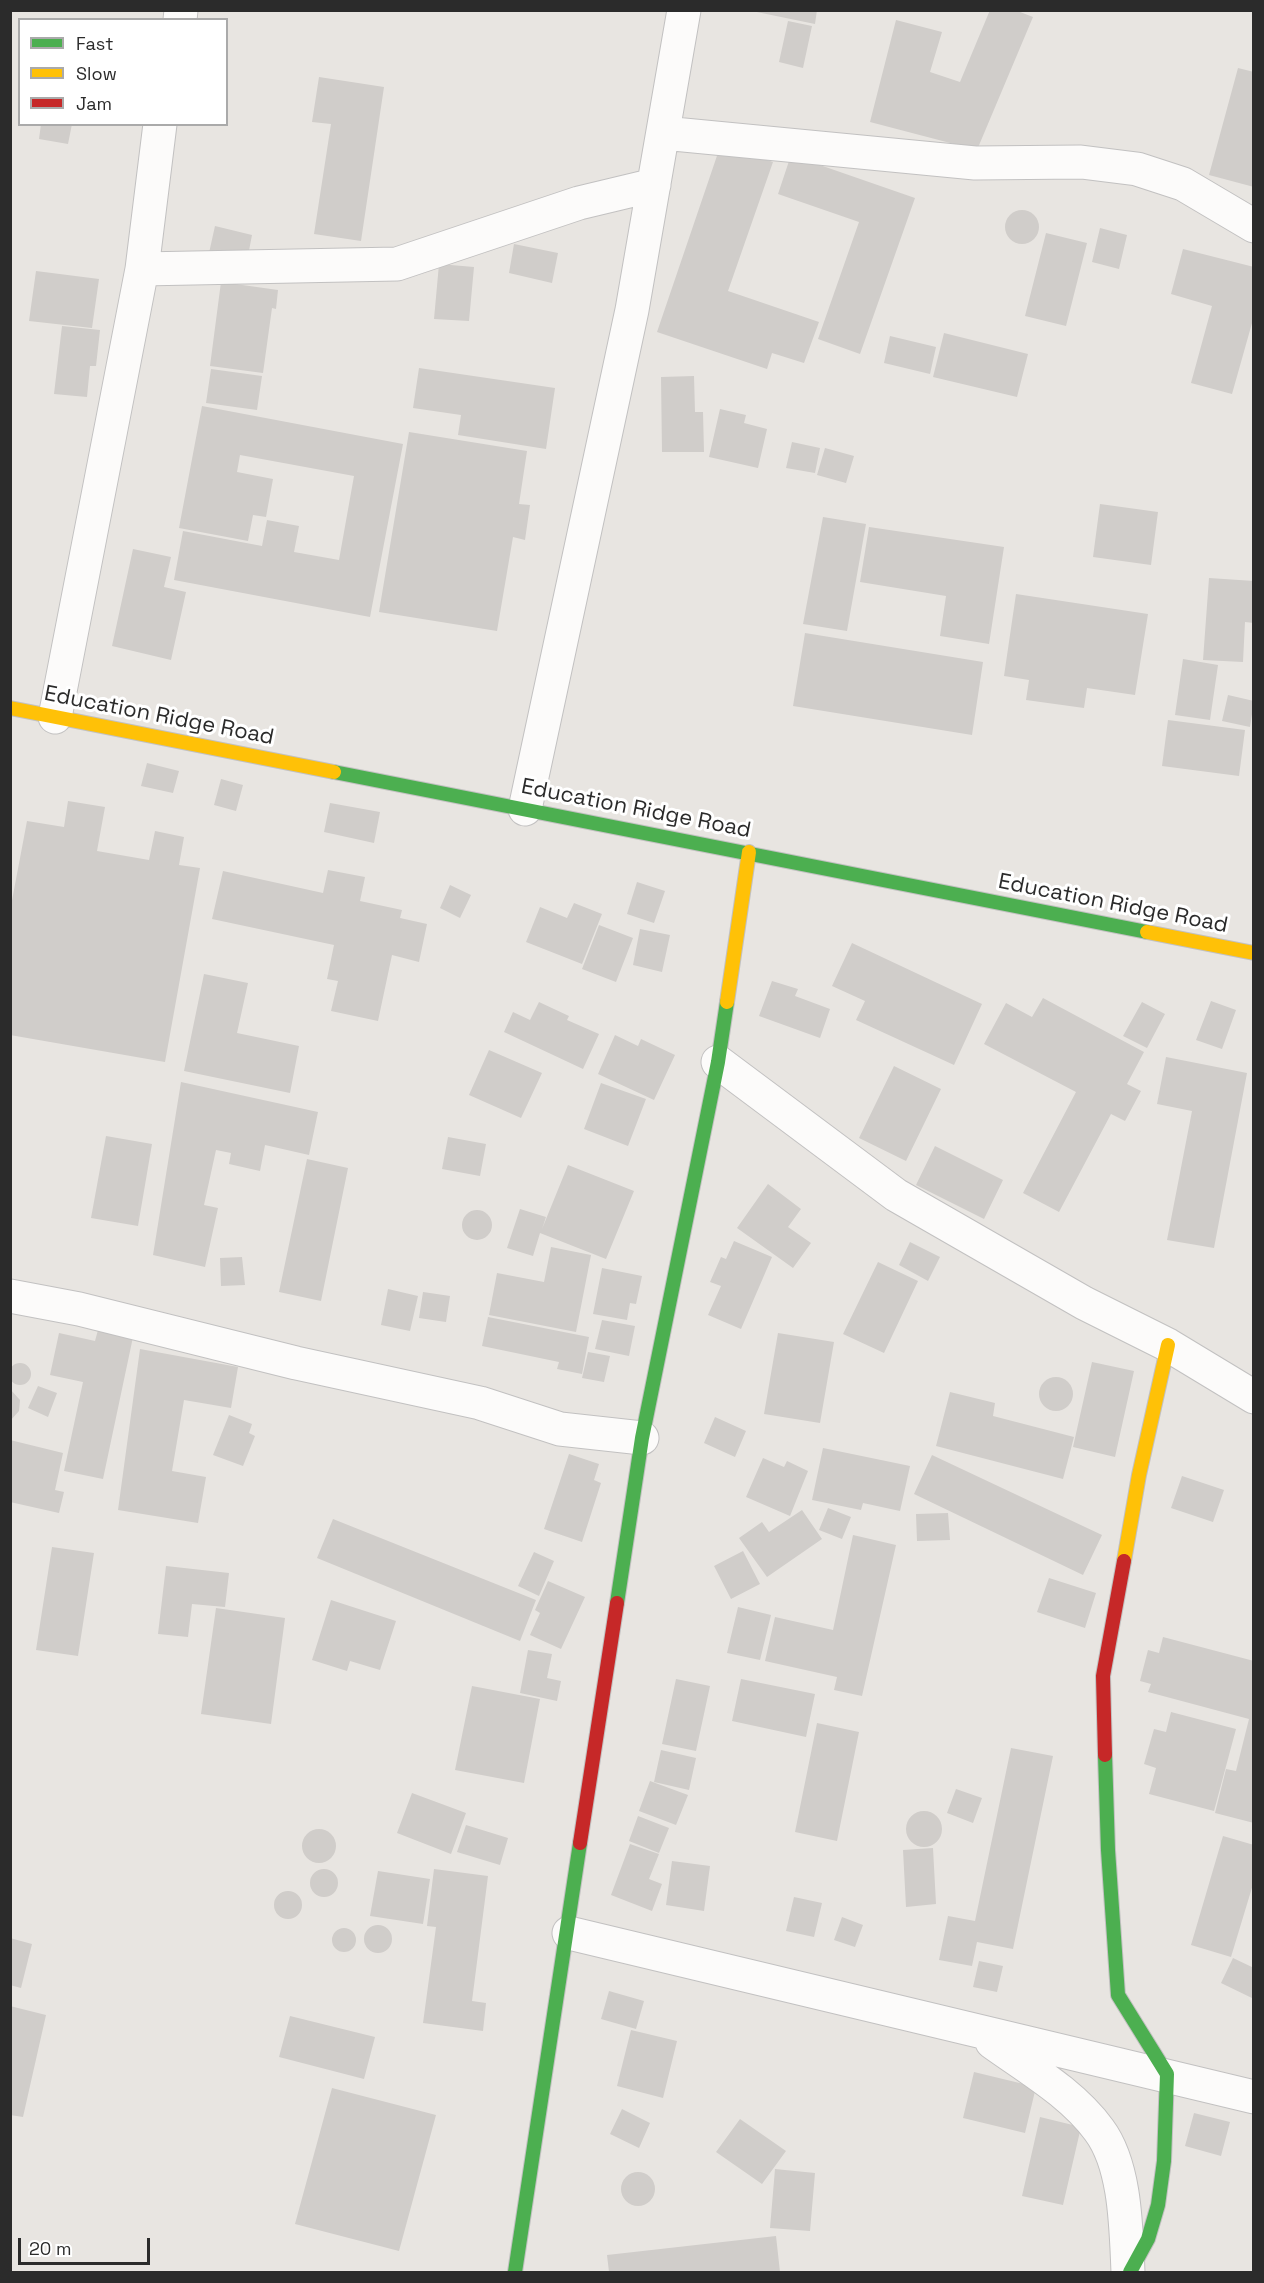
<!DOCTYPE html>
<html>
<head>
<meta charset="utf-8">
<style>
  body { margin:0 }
  #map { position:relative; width:1264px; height:2283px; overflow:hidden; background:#e8e5e1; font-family:"Space Grotesk",sans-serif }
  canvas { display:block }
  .frame { position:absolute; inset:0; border:12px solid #2b2b2b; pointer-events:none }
  .legend { position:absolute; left:18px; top:18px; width:210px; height:108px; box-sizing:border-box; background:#fff; border:2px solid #aaa; margin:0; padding:8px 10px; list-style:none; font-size:18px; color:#2b2b2b }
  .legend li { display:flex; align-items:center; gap:12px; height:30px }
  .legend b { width:30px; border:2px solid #aaa }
  .scale { position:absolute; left:18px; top:2238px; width:132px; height:27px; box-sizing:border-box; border:3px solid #2b2b2b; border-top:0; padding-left:8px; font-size:18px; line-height:21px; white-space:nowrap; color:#2b2b2b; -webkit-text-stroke:4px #fff; paint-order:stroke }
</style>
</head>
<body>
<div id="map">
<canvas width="1264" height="2283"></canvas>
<div class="frame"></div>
<ul class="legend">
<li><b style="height:8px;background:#4caf50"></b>Fast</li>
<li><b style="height:8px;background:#ffc107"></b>Slow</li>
<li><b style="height:8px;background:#c62828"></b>Jam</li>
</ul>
<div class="scale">20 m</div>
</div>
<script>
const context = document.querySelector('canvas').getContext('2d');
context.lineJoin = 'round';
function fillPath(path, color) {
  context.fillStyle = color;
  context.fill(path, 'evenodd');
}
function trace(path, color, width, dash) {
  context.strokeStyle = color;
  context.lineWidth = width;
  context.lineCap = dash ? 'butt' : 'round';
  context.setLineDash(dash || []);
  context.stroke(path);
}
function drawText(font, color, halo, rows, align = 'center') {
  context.font = font + ' "Space Grotesk",sans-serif';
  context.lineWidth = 6;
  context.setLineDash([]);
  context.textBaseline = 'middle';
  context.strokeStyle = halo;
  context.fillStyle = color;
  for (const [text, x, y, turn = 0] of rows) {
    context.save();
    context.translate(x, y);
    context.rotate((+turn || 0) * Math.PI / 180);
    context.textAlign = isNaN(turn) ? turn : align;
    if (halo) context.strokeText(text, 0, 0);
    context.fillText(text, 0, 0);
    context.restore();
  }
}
fillPath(new Path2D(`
  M 747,10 L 817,10 L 815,24 Z
  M 990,10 L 1015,10 L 1033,17 L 977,150 L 870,122 L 896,20 L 942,32 L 930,72 L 960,82 Z
  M 788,21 L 812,26 L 803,68 L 779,62 Z
  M 1238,68 L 1254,72 L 1254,187 L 1209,175 Z
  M 319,77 L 384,87 L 361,241 L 314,234 L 331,124 L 312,122 Z
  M 41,124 L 72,124 L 68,144 L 39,139 Z
  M 721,144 L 773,162 L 728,291 L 819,322 L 804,363 L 772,353 L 767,369 L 657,332 Z
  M 791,155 L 915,198 L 860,354 L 818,339 L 859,222 L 778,194 Z
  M1005 227a17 17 0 1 1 34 0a17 17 0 1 1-34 0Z
  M 215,226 L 252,235 L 247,261 L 209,253 Z
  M 1100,228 L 1127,235 L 1119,269 L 1092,262 Z
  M 1046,233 L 1087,243 L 1066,326 L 1025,316 Z
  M 514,244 L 558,253 L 552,283 L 509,273 Z
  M 1183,249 L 1254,267 L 1254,316 L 1232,394 L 1191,383 L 1212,306 L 1171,294 Z
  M 439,264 L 474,267 L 469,321 L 434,319 Z
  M 36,271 L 99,279 L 92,328 L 29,321 Z
  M 221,282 L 278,290 L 276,309 L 272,308 L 263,373 L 210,366 Z
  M 62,326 L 100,330 L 96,366 L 90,366 L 87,397 L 54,394 Z
  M 944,333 L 1028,354 L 1017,397 L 933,377 Z
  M 890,336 L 936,347 L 930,374 L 884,363 Z
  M 419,368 L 555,388 L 546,449 L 458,435 L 461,415 L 413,408 Z
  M 211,369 L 262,376 L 257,410 L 206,403 Z
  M 694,376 L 695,412 L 703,412 L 704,452 L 662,452 L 661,377 Z
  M 202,406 L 403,444 L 370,617 L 174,580 L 183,531 L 262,546 L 267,520 L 299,526 L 294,552 L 339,560 L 354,476 L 240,455 L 237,472 L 273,479 L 266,517 L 253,515 L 248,541 L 179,528 Z
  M 720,409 L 746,415 L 744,423 L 767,429 L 758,468 L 709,457 Z
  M 409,432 L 527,451 L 519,504 L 530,505 L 525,540 L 513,537 L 497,631 L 379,612 Z
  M 792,442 L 820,448 L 815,473 L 786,468 Z
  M 825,448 L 854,456 L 846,483 L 817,475 Z
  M 1100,504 L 1158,512 L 1151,565 L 1093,557 Z
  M 823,517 L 866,524 L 847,631 L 803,624 Z
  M 869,527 L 1004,547 L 989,644 L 940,636 L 946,596 L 860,582 Z
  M 133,549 L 171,557 L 164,587 L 186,592 L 171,660 L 112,646 Z
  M 1209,578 L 1254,581 L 1254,623 L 1245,622 L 1243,662 L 1203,660 Z
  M 1016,594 L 1148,614 L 1135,695 L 1087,688 L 1084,708 L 1026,700 L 1029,680 L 1004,676 Z
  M 805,633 L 983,662 L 972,735 L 793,706 Z
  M 1183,659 L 1218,665 L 1210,720 L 1175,715 Z
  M 1228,695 L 1254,701 L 1250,727 L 1222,721 Z
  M 1168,720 L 1245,730 L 1239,776 L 1162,766 Z
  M 147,763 L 179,771 L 173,793 L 141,786 Z
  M 221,779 L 243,785 L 236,811 L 214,805 Z
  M 68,801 L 105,807 L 97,851 L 149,860 L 155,831 L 184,837 L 179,865 L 200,868 L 165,1062 L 10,1035 L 10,911 L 27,821 L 64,827 Z
  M 330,803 L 380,812 L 374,843 L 324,832 Z
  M 328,870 L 365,877 L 360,901 L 402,910 L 400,918 L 427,924 L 419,962 L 392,955 L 378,1021 L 331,1011 L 338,981 L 327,979 L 334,945 L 212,919 L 223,871 L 323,893 Z
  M 637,882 L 665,891 L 654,923 L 627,914 Z
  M 450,885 L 471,895 L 460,918 L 440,908 Z
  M 574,903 L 602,914 L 582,964 L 526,942 L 540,907 L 567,918 Z
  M 599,925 L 633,938 L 616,982 L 582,969 Z
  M 640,929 L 670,935 L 662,972 L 633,965 Z
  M 852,943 L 982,1004 L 954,1065 L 856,1020 L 865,1001 L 832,986 Z
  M 204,974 L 248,983 L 237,1033 L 299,1046 L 290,1093 L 184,1071 Z
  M 772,981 L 798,989 L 795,996 L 830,1009 L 820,1038 L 759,1016 Z
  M 1043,998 L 1144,1052 L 1127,1084 L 1141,1091 L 1125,1121 L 1111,1114 L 1059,1212 L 1023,1193 L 1076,1092 L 984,1044 L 1006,1003 L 1032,1017 Z
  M 1211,1001 L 1236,1010 L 1222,1049 L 1196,1040 Z
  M 539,1002 L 569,1016 L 567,1020 L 599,1034 L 583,1069 L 504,1032 L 513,1012 L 530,1020 Z
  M 1142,1002 L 1165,1014 L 1147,1048 L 1123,1036 Z
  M 615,1035 L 638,1046 L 641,1039 L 675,1055 L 654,1100 L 598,1074 Z
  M 489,1050 L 542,1073 L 521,1118 L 469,1095 Z
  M 1166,1057 L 1247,1073 L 1214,1248 L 1167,1240 L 1192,1111 L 1157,1104 Z
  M 894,1066 L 941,1089 L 906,1161 L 859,1138 Z
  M 181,1082 L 318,1112 L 309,1155 L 265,1145 L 260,1171 L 229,1164 L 231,1153 L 216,1150 L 204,1205 L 218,1208 L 205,1267 L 153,1255 Z
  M 601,1083 L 646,1099 L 628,1146 L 584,1129 Z
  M 106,1136 L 152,1144 L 138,1226 L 91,1218 Z
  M 448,1137 L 486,1144 L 480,1176 L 442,1169 Z
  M 935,1146 L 1003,1180 L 984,1219 L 916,1185 Z
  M 307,1159 L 348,1168 L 321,1301 L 279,1292 Z
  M 568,1165 L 634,1191 L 606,1259 L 540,1233 L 533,1256 L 507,1248 L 520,1209 L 546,1217 L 542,1229 Z
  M 768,1184 L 801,1209 L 788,1227 L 811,1243 L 793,1268 L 737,1228 Z
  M462 1225a15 15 0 1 1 30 0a15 15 0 1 1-30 0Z
  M 734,1241 L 772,1257 L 741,1329 L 708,1315 L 721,1286 L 710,1282 L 721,1257 L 726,1259 Z
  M 910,1242 L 940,1257 L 928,1281 L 899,1265 Z
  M 551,1247 L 591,1255 L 576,1332 L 489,1315 L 497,1273 L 544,1282 Z
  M 242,1257 L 245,1285 L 221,1286 L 220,1258 Z
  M 878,1262 L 918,1281 L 884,1353 L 843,1334 Z
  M 602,1268 L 642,1276 L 636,1304 L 630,1303 L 627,1320 L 593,1314 Z
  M 388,1289 L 418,1296 L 410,1331 L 381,1325 Z
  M 423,1292 L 450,1296 L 446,1322 L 419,1318 Z
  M 488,1317 L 589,1337 L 582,1374 L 557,1369 L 559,1362 L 482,1346 Z
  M 602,1320 L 635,1326 L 629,1356 L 595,1349 Z
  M 98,1330 L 133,1337 L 103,1479 L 64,1471 L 83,1382 L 50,1375 L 59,1333 L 95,1341 Z
  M 778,1333 L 834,1342 L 820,1423 L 764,1414 Z
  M 140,1349 L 238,1367 L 231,1408 L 184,1400 L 172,1471 L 206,1477 L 198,1523 L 118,1510 Z
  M 588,1352 L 610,1356 L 604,1382 L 582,1378 Z
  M 1092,1362 L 1134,1371 L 1115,1457 L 1073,1447 Z
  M9 1374a11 11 0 1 1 22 0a11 11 0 1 1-22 0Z
  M1039 1394a17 17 0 1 1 34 0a17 17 0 1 1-34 0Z
  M 38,1386 L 57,1393 L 48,1417 L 28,1408 Z
  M 10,1389 L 20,1400 L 19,1411 L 10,1421 Z
  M 950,1392 L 995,1403 L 993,1416 L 1074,1437 L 1063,1479 L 936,1446 Z
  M 229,1415 L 252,1424 L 249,1433 L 255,1436 L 243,1466 L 213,1455 Z
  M 715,1417 L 746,1431 L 735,1457 L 704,1443 Z
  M 10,1440 L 63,1453 L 55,1490 L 64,1492 L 59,1513 L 10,1502 Z
  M 823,1448 L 910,1466 L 900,1511 L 863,1503 L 861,1510 L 812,1500 Z
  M 569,1454 L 599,1464 L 594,1480 L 601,1483 L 582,1542 L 544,1529 Z
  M 932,1455 L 1102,1535 L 1083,1575 L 914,1494 Z
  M 763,1458 L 784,1467 L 787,1461 L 808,1471 L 790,1516 L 746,1497 Z
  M 1182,1476 L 1224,1490 L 1213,1522 L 1171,1508 Z
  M 828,1508 L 851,1517 L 842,1539 L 819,1530 Z
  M 802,1510 L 822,1539 L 767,1577 L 739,1538 L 762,1522 L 769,1532 Z
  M 948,1513 L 950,1540 L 917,1541 L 916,1514 Z
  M 333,1519 L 536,1600 L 520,1641 L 317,1558 Z
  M 853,1535 L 896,1545 L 862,1696 L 834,1690 L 837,1677 L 765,1661 L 775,1617 L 833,1630 Z
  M 52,1547 L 94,1553 L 78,1656 L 36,1650 Z
  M 743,1551 L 760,1584 L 731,1599 L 714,1566 Z
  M 534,1552 L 554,1561 L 539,1596 L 518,1586 Z
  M 166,1566 L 229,1573 L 225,1607 L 192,1604 L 188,1637 L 158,1634 Z
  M 1049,1578 L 1096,1593 L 1085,1628 L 1037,1612 Z
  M 548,1581 L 585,1597 L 561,1649 L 530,1635 L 540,1613 L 535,1610 Z
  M 331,1600 L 396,1621 L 380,1670 L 350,1661 L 347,1671 L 312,1660 Z
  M 738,1607 L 771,1615 L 760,1660 L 727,1653 Z
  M 216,1608 L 285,1618 L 271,1724 L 201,1714 Z
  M 1163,1637 L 1254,1661 L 1254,1823 L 1215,1813 L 1226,1769 L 1236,1771 L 1249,1719 L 1148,1692 L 1151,1684 L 1140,1681 L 1148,1650 L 1159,1653 Z
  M 528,1650 L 552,1654 L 547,1678 L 561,1681 L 557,1701 L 520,1693 Z
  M 676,1679 L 710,1686 L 696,1751 L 662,1744 Z
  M 741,1679 L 815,1694 L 806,1737 L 732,1721 Z
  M 472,1686 L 540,1699 L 524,1783 L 455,1770 Z
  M 1171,1712 L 1236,1729 L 1214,1811 L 1149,1794 L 1156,1768 L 1144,1764 L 1154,1729 L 1166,1732 Z
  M 817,1723 L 859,1732 L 837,1841 L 795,1832 Z
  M 1011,1748 L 1053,1756 L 1013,1949 L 977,1942 L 972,1966 L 939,1960 L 948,1916 L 975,1921 Z
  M 661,1750 L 696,1758 L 689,1790 L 654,1782 Z
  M 650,1781 L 688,1795 L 676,1825 L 639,1811 Z
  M 956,1789 L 982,1798 L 973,1823 L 947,1813 Z
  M 412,1793 L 466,1813 L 451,1854 L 397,1833 Z
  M906 1829a18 18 0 1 1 36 0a18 18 0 1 1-36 0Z
  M 638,1816 L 669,1828 L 659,1853 L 629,1841 Z
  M 466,1825 L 508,1838 L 500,1865 L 457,1852 Z
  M302 1846a17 17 0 1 1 34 0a17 17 0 1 1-34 0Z
  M 1223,1836 L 1254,1845 L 1254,1881 L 1231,1957 L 1191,1945 Z
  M 630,1844 L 659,1854 L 649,1879 L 662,1884 L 652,1911 L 611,1895 Z
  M 933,1848 L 936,1904 L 906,1907 L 903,1850 Z
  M 672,1861 L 710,1866 L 704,1911 L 666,1905 Z
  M310 1883a14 14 0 1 1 28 0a14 14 0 1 1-28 0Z
  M 434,1869 L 488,1876 L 472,2001 L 486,2003 L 483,2031 L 423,2023 L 436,1927 L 427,1926 Z
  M 378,1871 L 430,1879 L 423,1924 L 370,1916 Z
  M274 1905a14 14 0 1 1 28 0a14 14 0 1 1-28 0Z
  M 794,1897 L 822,1903 L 814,1937 L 786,1931 Z
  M 842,1917 L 863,1925 L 855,1947 L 834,1940 Z
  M364 1939a14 14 0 1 1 28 0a14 14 0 1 1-28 0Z
  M332 1940a12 12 0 1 1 24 0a12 12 0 1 1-24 0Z
  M 10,1938 L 32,1944 L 21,1988 L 10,1985 Z
  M 1233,1958 L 1254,1968 L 1254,1999 L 1221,1983 Z
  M 979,1961 L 1003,1966 L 997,1992 L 973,1987 Z
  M 609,1991 L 644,2001 L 636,2029 L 601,2019 Z
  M 10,2006 L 46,2015 L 23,2117 L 10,2115 Z
  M 290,2016 L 375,2037 L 364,2079 L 279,2057 Z
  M 631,2030 L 677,2041 L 663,2098 L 617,2086 Z
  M 974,2072 L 1036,2087 L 1025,2133 L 963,2118 Z
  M 332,2088 L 436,2115 L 399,2251 L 295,2224 Z
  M 622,2109 L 650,2123 L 639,2148 L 610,2134 Z
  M 1194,2113 L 1230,2122 L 1221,2156 L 1185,2146 Z
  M 1040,2117 L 1081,2127 L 1063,2205 L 1022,2196 Z
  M 740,2119 L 786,2151 L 762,2184 L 716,2152 Z
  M 775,2169 L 815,2173 L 810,2231 L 770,2228 Z
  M621 2189a17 17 0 1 1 34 0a17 17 0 1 1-34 0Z
  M 776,2236 L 780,2272 L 609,2272 L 607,2255 Z`), '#d0cdca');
const street = new Path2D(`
  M 180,20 L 181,10
  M 663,133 L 975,163 L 1081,162 L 1137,169 L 1183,184 L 1254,226
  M 142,269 L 397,264 L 579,203 L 654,185
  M 55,717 L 142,269 L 160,124
  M 525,809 L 632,310 L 684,10
  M 718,1062 L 896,1195 L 1084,1303 L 1168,1345 L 1254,1397
  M 10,1296 L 79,1309 L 296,1363 L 480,1403 L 560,1429 L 642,1438
  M 569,1933 L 1254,2097
  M 992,2042 C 1028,2068 1072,2093 1099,2130 C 1126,2166 1126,2229 1128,2272`);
const fast = new Path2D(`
  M 334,772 L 1147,932
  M 617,1603 L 642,1438 L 718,1062 L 727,1002
  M 1105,1755 L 1108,1850 L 1118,1995 L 1167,2074 L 1164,2161 L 1158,2205 L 1148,2239 L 1130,2272
  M 515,2272 L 580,1843`);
const slow = new Path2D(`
  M 10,708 L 334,772
  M 1147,932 L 1254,953
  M 727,1002 L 749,852
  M 1124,1561 L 1139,1475 L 1168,1345`);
const jam = new Path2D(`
  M 1105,1755 L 1103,1676 L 1124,1561
  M 580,1843 L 617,1603`);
trace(street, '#c2c1c1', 35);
trace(fast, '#c2c1c1', 16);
trace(slow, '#c2c1c1', 16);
trace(jam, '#c2c1c1', 16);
trace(street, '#fcfbfa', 33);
trace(fast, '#4caf50', 14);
trace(slow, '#ffc107', 14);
trace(jam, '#c62828', 14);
drawText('22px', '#2b2b2b', '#fff', [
  ["Education Ridge Road",159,716,11],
  ["Education Ridge Road",636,809,11],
  ["Education Ridge Road",1113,904,11]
]);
</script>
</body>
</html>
